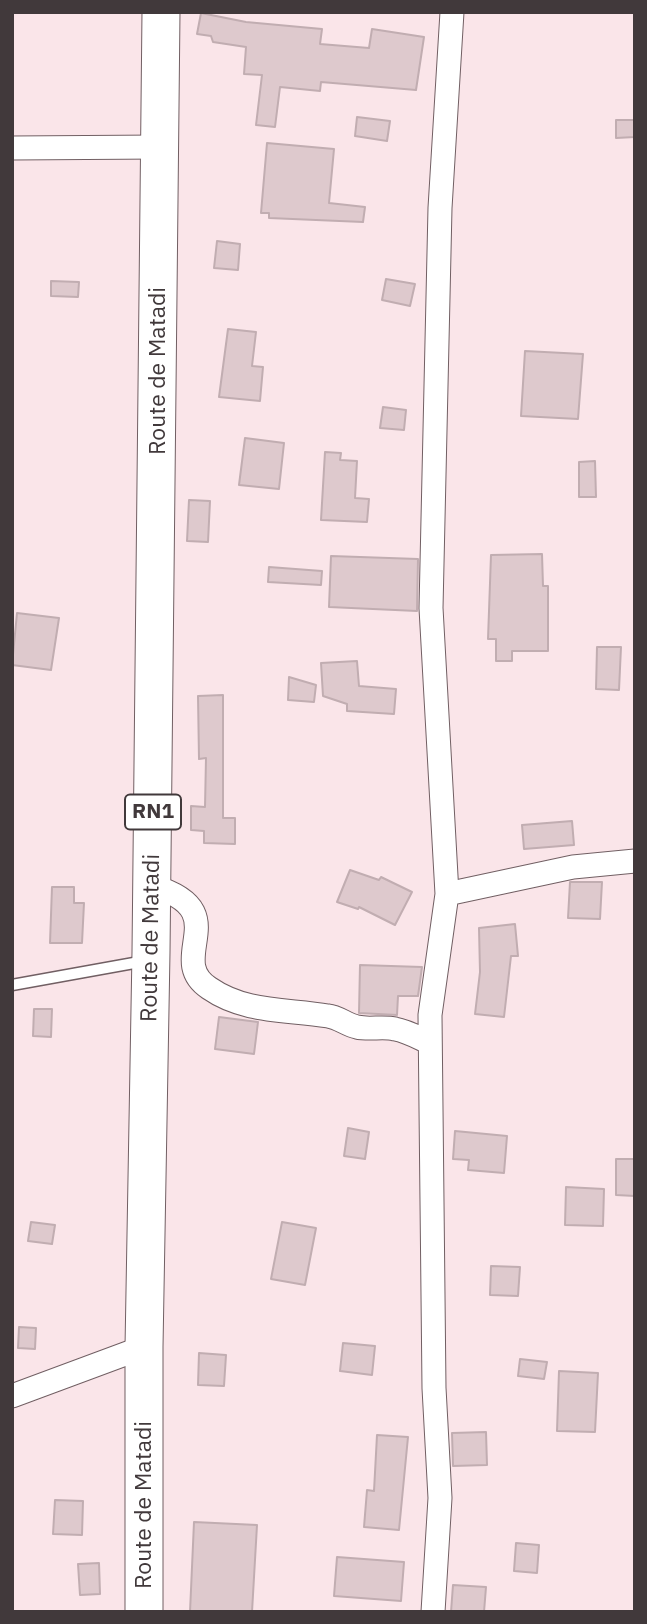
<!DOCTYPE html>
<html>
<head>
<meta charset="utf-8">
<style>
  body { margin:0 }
  #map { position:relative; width:647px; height:1624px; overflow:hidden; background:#fae5e9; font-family:"IBM Plex Sans",sans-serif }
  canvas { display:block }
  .frame { position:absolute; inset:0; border:14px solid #41393b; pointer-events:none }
</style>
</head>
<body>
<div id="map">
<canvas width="647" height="1624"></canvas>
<div class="frame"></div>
</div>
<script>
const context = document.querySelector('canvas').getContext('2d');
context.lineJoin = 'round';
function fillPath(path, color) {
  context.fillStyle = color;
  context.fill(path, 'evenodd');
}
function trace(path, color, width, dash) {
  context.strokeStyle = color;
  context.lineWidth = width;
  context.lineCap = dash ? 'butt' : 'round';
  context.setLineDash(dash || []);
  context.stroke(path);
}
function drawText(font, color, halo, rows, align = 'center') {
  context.font = font + ' "IBM Plex Sans",sans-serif';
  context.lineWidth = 6;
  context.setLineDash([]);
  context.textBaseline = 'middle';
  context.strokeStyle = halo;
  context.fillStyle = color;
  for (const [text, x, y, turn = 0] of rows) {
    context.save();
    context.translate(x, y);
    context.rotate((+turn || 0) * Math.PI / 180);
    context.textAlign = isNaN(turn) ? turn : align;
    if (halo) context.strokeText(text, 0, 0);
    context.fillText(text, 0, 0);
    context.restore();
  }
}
const building = new Path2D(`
  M 201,13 L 246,22 L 322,29 L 320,44 L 369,48 L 372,29 L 424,37 L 416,90 L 321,82 L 320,91 L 280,87 L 275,127 L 256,125 L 262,75 L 244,74 L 246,47 L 213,42 L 211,36 L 197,34 Z
  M 357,117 L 390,121 L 387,141 L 355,136 Z
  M 616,120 L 635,120 L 635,137 L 616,138 Z
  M 267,143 L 334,149 L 329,203 L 365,207 L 363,222 L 269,218 L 269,213 L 261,213 Z
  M 217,241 L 240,244 L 238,270 L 214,268 Z
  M 386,279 L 415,284 L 410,306 L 382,300 Z
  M 51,281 L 79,282 L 78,297 L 51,296 Z
  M 228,329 L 256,332 L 252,366 L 263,367 L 260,401 L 219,397 Z
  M 525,351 L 583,354 L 578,419 L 521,416 Z
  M 383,407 L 406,410 L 404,430 L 380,428 Z
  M 245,438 L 284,443 L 279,489 L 239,485 Z
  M 325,452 L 341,453 L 340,460 L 357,461 L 355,498 L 369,499 L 367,522 L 321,520 Z
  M 595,461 L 596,497 L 579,497 L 579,462 Z
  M 189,500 L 210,501 L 208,542 L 187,541 Z
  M 542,554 L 543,586 L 548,586 L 548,651 L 512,651 L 512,661 L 496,661 L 496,639 L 488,639 L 491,555 Z
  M 331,556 L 418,559 L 417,611 L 329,607 Z
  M 269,567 L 322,571 L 321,585 L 268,582 Z
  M 17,613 L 59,618 L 51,670 L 12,665 Z
  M 597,647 L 621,647 L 619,690 L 596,689 Z
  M 357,661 L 359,686 L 396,689 L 394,714 L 347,711 L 347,704 L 323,696 L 321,663 Z
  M 289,677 L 316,685 L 314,702 L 288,700 Z
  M 223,695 L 223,818 L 235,818 L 235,844 L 204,843 L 204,831 L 191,830 L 191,806 L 205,807 L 206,758 L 199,759 L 198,696 Z
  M 572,821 L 574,845 L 524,849 L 522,825 Z
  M 350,870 L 379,880 L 381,877 L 412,892 L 395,925 L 359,907 L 358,909 L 337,902 Z
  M 570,882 L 602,882 L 600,919 L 568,918 Z
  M 52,887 L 74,887 L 74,903 L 84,903 L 82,943 L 50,943 Z
  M 515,924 L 518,956 L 511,956 L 504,1017 L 475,1014 L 480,972 L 479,928 Z
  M 360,965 L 422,967 L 418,996 L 398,996 L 397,1015 L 359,1013 Z
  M 34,1009 L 52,1009 L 51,1037 L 33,1036 Z
  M 219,1017 L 258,1022 L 254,1054 L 215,1049 Z
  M 348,1128 L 369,1132 L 365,1159 L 344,1156 Z
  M 455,1131 L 507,1136 L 504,1173 L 468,1170 L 469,1160 L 453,1159 Z
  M 616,1159 L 635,1159 L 635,1196 L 616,1195 Z
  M 566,1187 L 604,1189 L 603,1226 L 565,1225 Z
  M 31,1222 L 55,1225 L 52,1244 L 28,1241 Z
  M 282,1222 L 316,1228 L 305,1285 L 271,1279 Z
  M 491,1266 L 520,1267 L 518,1296 L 490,1295 Z
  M 19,1327 L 36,1328 L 35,1349 L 18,1348 Z
  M 343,1343 L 375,1346 L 372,1375 L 340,1371 Z
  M 199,1353 L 226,1355 L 224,1386 L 198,1385 Z
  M 520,1359 L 547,1362 L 544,1379 L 518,1376 Z
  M 559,1371 L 598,1373 L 595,1432 L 557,1431 Z
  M 486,1432 L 487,1465 L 453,1466 L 452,1433 Z
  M 377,1435 L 408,1437 L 399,1530 L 364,1527 L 367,1490 L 374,1491 Z
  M 55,1500 L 83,1501 L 82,1535 L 53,1534 Z
  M 194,1522 L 257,1525 L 252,1612 L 190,1612 Z
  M 516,1543 L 539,1545 L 537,1573 L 514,1571 Z
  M 337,1557 L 404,1562 L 401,1601 L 334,1596 Z
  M 99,1563 L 100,1594 L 80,1595 L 78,1564 Z
  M 453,1585 L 486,1587 L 484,1612 L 451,1612 Z`);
fillPath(building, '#dec9cd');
trace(building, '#c1adb1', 2);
const service = new Path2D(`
  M 12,985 L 145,961`);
const minor = new Path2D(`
  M 12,148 L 160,147
  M 152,886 C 238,911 164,958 209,988 C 245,1013 286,1009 328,1016 C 338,1017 347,1025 357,1027 C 369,1030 383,1026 395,1029 C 407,1031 419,1038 430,1043
  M 447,894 L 573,867 L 635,861
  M 12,1396 L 144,1347
  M 433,1612 L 440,1498 L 434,1388 L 430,1015 L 447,894 L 431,608 L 440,208 L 452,12`);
const trunk = new Path2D(`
  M 144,1612 L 144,1347 L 151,952 L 161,12`);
trace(service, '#715f63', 13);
trace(minor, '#715f63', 25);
trace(trunk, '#715f63', 39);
trace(service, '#fff', 10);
trace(minor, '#fff', 23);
trace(trunk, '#fff', 37);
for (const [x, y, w] of [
  [153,812,56]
]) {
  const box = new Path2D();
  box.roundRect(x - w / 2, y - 17.5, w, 35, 5);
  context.fillStyle = '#fff';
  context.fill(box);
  trace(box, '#41393b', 2);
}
drawText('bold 21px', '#41393b', null, [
  ["RN1",153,812]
]);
drawText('23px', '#41393b', '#fff', [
  ["Route de Matadi",158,371,-90],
  ["Route de Matadi",151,938,-89],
  ["Route de Matadi",144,1505,-90]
]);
</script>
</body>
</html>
